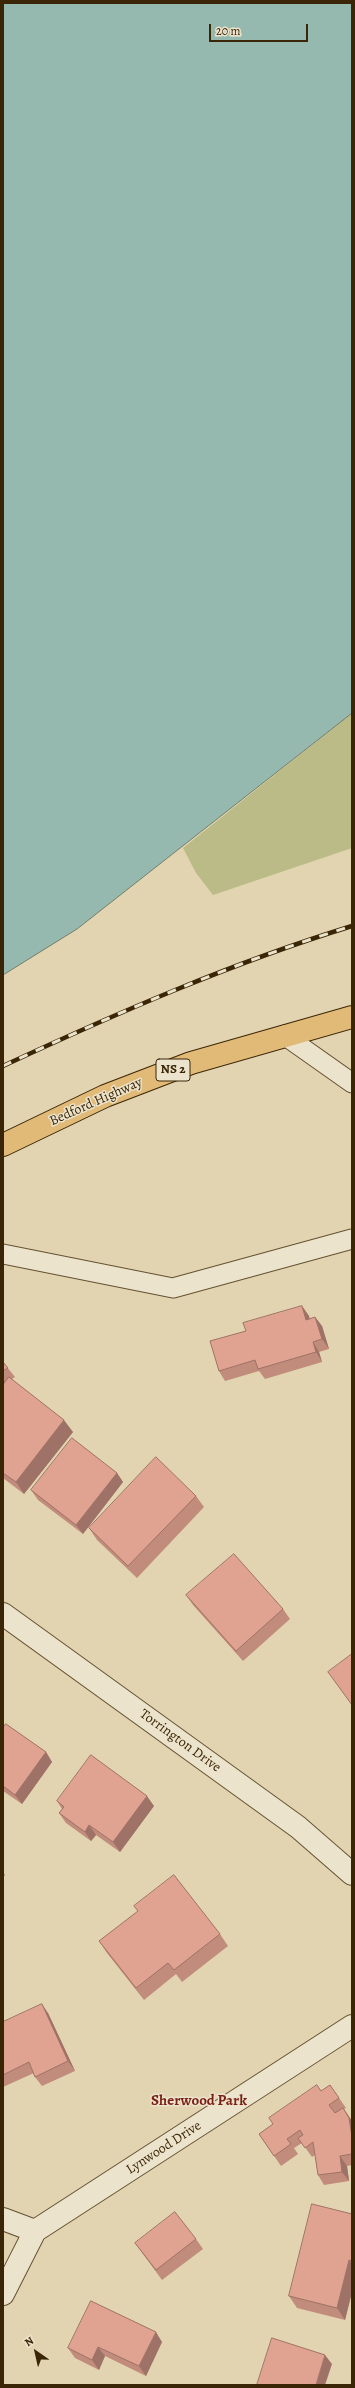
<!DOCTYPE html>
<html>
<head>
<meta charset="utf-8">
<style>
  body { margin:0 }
  #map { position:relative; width:355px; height:2388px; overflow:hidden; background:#e2d4b1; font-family:Alegreya,serif }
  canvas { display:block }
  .frame { position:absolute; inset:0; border:4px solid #3a2606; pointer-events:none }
  .north { position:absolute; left:16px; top:2332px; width:40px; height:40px; -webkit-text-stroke:3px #ece3cc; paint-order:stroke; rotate:326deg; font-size:11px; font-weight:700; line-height:16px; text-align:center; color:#3a2606 }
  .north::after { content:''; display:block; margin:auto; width:14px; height:18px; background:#3a2606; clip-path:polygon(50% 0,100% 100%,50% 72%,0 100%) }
  .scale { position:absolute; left:209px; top:24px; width:99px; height:18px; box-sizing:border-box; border:2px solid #3a2606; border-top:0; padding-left:5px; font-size:12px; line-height:14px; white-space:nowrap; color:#3a2606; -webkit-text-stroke:3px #ece3cc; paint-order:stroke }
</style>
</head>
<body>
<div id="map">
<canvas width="355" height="2388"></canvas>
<div class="frame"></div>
<div class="north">N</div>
<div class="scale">20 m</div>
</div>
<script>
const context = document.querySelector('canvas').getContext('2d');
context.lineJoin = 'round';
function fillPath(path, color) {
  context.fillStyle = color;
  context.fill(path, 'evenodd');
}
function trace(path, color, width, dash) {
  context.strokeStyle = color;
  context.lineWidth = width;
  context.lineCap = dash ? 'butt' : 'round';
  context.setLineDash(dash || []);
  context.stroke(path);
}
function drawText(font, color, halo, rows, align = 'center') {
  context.font = font + ' Alegreya,serif';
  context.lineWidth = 3;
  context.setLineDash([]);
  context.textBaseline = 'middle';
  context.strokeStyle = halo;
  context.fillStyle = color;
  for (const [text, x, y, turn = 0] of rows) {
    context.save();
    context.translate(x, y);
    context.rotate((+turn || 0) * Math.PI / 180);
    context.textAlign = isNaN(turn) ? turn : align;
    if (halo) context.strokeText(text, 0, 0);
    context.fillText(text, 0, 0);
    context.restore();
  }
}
fillPath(new Path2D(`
  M 352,713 L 352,848 L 213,895 L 196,873 L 183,848 Z`), '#babb87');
const water = new Path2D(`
  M 3,3 L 352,3 L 352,713 L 77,929 L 3,975 Z`);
fillPath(water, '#95b8af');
trace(water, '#717e6b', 1);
const lane = new Path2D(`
  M 284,1035 L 352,1083
  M 3,1254 L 173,1288 L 352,1239`);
const street = new Path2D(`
  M 3,1614 L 298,1827 L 352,1874
  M 3,2219 L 35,2231
  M 3,2294 L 35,2231 L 352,2026`);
const primary = new Path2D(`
  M 3,1145 L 105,1096 L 191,1063 L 352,1017`);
trace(lane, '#645231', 21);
trace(street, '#645231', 24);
trace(primary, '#3a2606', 24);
trace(lane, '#ece3cc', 19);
trace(street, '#ece3cc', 22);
trace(primary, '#e1ba78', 22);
const rail = new Path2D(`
  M 3,1066 C 117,1013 232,963 352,926`);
trace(rail, '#3a2606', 4.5);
trace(rail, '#ece3cc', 3, [9]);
fillPath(new Path2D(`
  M 302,1306 L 309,1316 L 309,1319 L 315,1317 L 322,1326 L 329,1349 L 319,1352 L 322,1362 L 265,1379 L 259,1371 L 225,1381 L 219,1371 L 246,1331 Z
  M 3,1362 L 15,1377 L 12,1379 L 73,1432 L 24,1494 L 3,1478 Z
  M 117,1473 L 123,1482 L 83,1534 L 38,1500 L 31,1490 Z
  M 196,1496 L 204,1507 L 137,1578 L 97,1540 L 89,1528 Z
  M 186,1595 L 283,1609 L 290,1619 L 243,1661 L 193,1605 Z
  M 3,1728 L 46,1752 L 52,1762 L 22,1804 L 3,1791 Z
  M 57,1801 L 154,1806 L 120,1852 L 96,1835 L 91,1841 L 66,1823 L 59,1813 L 62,1809 Z
  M 220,1934 L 228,1946 L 182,1982 L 176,1974 L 144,2000 L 107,1953 L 99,1941 Z
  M 48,2013 L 75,2071 L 42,2086 L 35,2077 L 34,2073 L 3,2087 L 3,2022 Z
  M 330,2085 L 346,2108 L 344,2109 L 352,2121 L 352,2165 L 347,2166 L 349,2181 L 324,2185 L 318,2175 L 315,2155 L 312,2157 L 302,2143 L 294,2148 L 298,2154 L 281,2166 L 259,2134 Z
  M 352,2214 L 352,2292 L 345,2320 L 297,2308 L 289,2296 Z
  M 196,2239 L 203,2249 L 162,2280 L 135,2243 Z
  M 162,2342 L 146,2376 L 105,2356 L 99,2370 L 75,2358 L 68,2348 Z`), '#c28c7d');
fillPath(new Path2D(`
  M 302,1306 L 309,1316 L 313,1329 L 306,1320 Z
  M 315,1317 L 322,1326 L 329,1349 L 322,1339 Z
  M 313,1342 L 319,1352 L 322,1362 L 316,1352 Z
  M 64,1420 L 73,1432 L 24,1494 L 16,1482 Z
  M 117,1473 L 123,1482 L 83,1534 L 76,1525 Z
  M 46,1752 L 52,1762 L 22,1804 L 15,1795 Z
  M 147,1796 L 154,1806 L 120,1852 L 113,1842 Z
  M 89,1825 L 96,1835 L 91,1841 L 85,1832 Z
  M 3,1872 L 5,1875 L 3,1877 Z
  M 42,2004 L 48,2013 L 75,2071 L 68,2061 Z
  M 343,2108 L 352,2121 L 352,2137 Z
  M 340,2156 L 347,2166 L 349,2181 L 342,2172 Z
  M 349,2260 L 352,2264 L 352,2292 L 345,2320 L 337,2308 Z
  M 156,2332 L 162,2342 L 146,2376 L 139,2366 Z
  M 98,2347 L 105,2356 L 99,2370 L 92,2360 Z
  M 325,2355 L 332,2364 L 325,2385 L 316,2385 Z`), '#9e7266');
const building = new Path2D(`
  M 302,1306 L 306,1320 L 315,1317 L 322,1339 L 313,1342 L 316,1352 L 258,1369 L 255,1360 L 219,1371 L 210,1341 L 246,1331 L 243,1323 Z
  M 3,1362 L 8,1368 L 3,1371 Z
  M 9,1377 L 64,1420 L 16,1482 L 3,1473 L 3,1385 Z
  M 72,1438 L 117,1473 L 76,1525 L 31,1490 Z
  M 156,1457 L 196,1496 L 128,1566 L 89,1528 Z
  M 234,1554 L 283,1609 L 236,1651 L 186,1595 Z
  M 352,1654 L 352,1705 L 328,1672 Z
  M 6,1724 L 46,1752 L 15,1795 L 3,1786 L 3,1728 Z
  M 91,1755 L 147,1796 L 113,1842 L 89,1825 L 85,1832 L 59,1813 L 64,1807 L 57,1801 Z
  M 174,1875 L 220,1934 L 174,1970 L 168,1963 L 136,1988 L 99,1941 L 138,1911 L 134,1906 Z
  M 42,2004 L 68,2061 L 35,2077 L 29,2062 L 3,2075 L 3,2022 Z
  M 317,2085 L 321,2091 L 330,2085 L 339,2098 L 329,2105 L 335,2113 L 343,2108 L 349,2118 L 352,2137 L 352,2154 L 340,2156 L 342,2172 L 318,2175 L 313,2142 L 305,2148 L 298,2138 L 303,2135 L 300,2130 L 287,2139 L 291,2144 L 274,2156 L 259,2134 L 273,2124 L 269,2118 Z
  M 312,2204 L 352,2214 L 352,2261 L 349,2260 L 337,2308 L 289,2296 Z
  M 175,2212 L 196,2239 L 156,2270 L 135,2243 Z
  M 91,2301 L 156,2332 L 139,2366 L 98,2347 L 92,2360 L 68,2348 Z
  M 272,2338 L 325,2355 L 316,2385 L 257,2385 Z`);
fillPath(building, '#e1a391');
trace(building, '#9e7266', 1);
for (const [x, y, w] of [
  [173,1070,34]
]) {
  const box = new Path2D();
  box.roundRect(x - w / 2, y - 11, w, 22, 3);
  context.fillStyle = '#ece3cc';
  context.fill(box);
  trace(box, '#3a2606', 1);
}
drawText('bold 13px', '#3a2606', null, [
  ["NS 2",173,1070]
]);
drawText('14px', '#3a2606', '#ece3cc', [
  ["Bedford Highway",96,1102,-24],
  ["Torrington Drive",180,1741,36],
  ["Lynwood Drive",164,2148,-33]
]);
drawText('bold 15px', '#7a1f14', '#ece3cc', [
  ["Sherwood Park",199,2101]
]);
</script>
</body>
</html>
